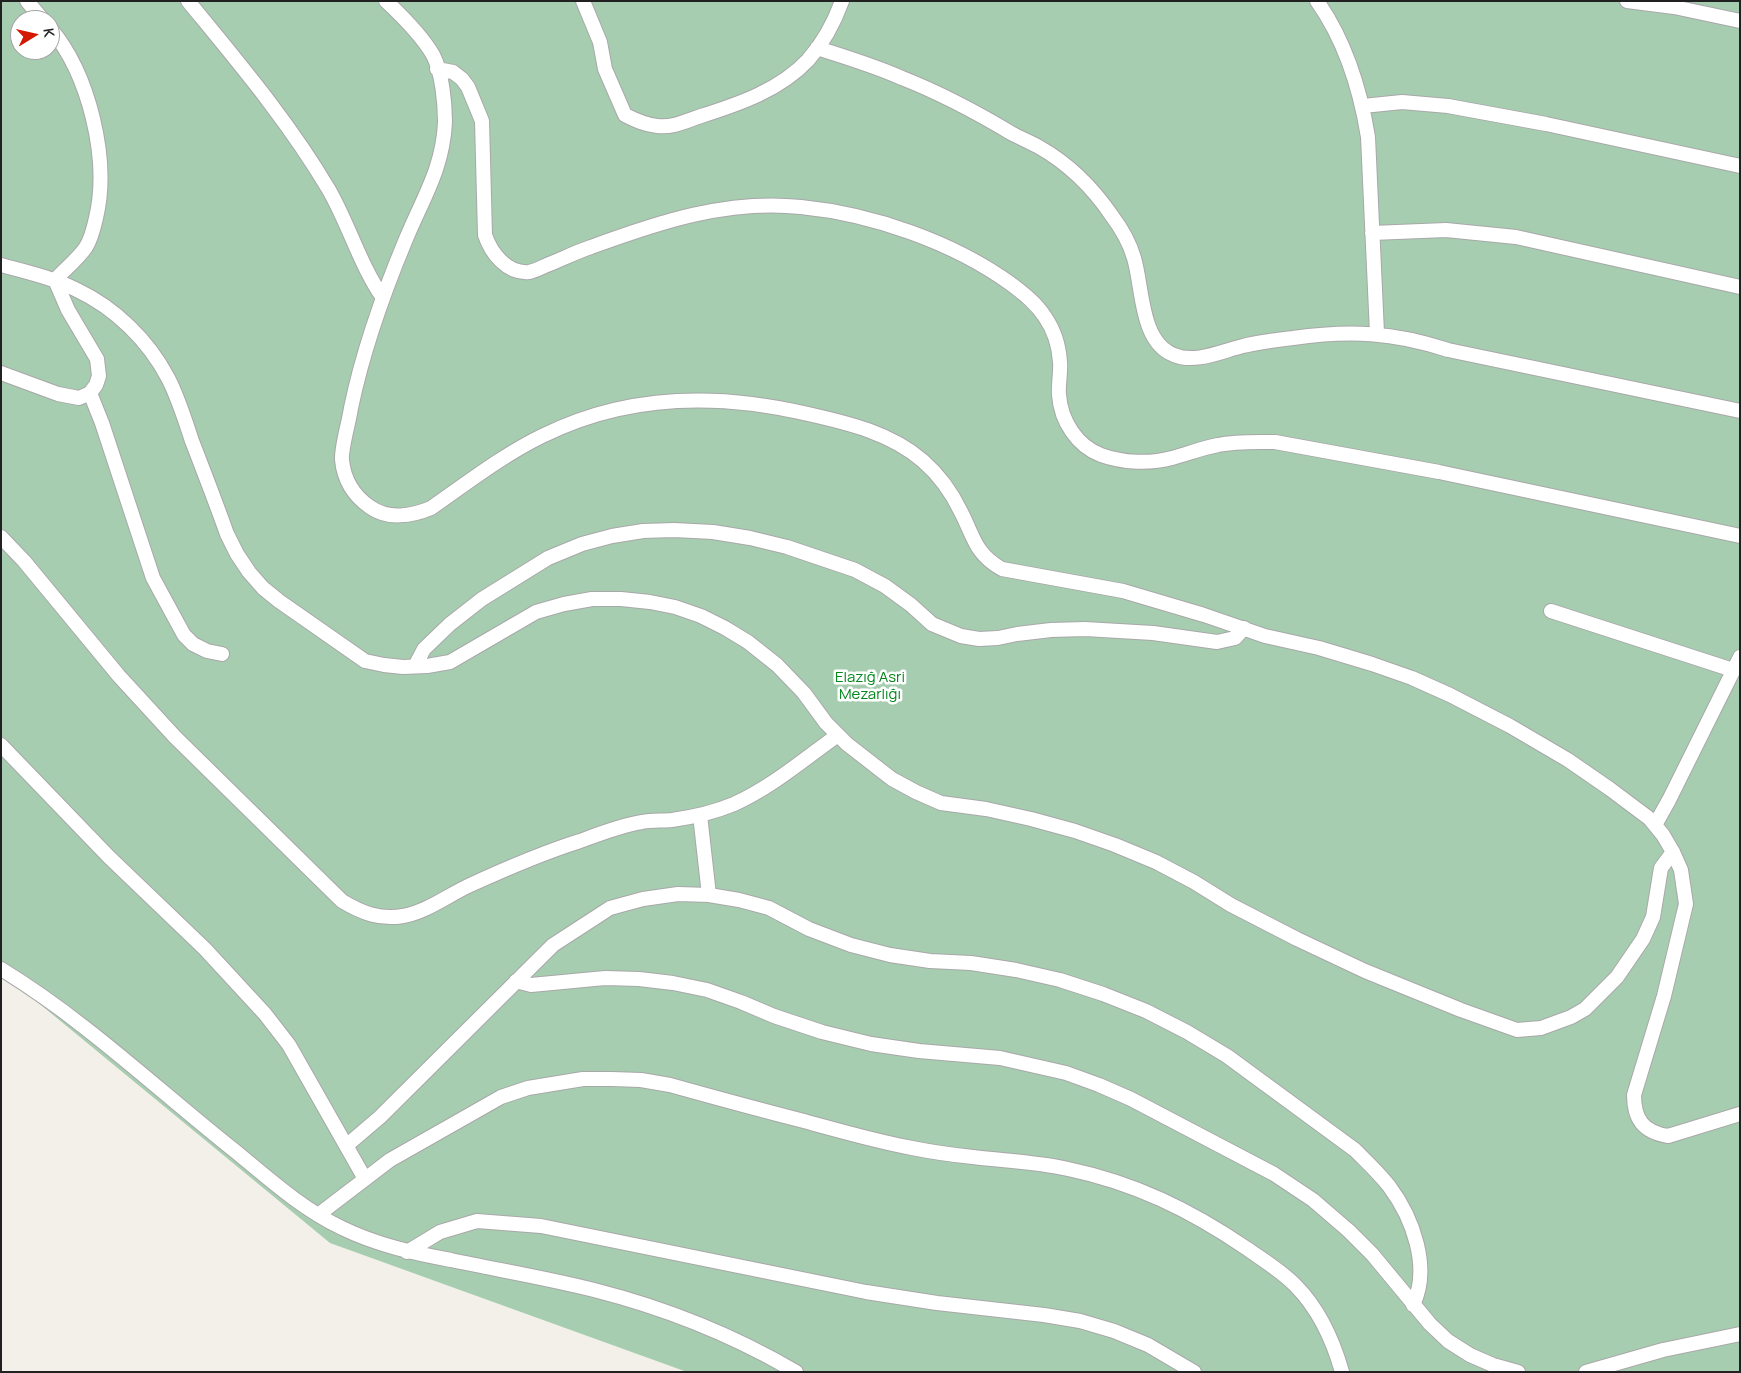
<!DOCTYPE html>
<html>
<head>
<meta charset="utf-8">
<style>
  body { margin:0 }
  #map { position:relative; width:1741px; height:1373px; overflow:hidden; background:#f2f0e8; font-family:Manrope,sans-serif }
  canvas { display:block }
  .frame { position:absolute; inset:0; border:2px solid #212121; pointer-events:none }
  .north { position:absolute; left:10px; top:10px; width:50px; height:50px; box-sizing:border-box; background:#fff; border:1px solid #a6a6a6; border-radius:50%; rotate:81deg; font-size:14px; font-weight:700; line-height:20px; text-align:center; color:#212121 }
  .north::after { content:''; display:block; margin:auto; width:18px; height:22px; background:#d31900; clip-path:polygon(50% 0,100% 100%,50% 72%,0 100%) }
</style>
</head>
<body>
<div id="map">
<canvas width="1741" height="1373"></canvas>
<div class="frame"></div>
<div class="north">K</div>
</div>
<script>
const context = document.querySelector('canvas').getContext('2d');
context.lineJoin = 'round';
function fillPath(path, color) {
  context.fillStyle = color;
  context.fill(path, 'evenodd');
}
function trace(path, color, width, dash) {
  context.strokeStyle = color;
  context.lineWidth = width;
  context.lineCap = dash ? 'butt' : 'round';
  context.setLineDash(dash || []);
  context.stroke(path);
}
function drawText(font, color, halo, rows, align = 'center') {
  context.font = font + ' Manrope,sans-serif';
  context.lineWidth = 5;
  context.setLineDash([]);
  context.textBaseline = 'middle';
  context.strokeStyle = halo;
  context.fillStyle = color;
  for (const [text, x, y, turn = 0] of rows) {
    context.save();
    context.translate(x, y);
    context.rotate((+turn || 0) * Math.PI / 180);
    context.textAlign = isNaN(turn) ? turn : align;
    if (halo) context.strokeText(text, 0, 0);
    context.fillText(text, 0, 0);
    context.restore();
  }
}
fillPath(new Path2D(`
  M 1,1 L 1740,1 L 1740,1372 L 687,1372 L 330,1243 L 1,972 ZM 20,20 L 50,20 L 50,50 L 20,50 Z`), '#a7cdb1');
const service = new Path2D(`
  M 27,1 L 43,20
  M 188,1 C 238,62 289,122 329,190 C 349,225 360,265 383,298
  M 386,1 C 402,16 422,36 433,55 C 442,72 445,103 445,122 C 443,168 423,198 406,239 C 383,294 363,350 351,408 C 349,422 341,448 342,460 C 344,480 354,496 370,507 C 388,520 412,516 431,508 C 467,483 503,455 542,436 C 626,394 719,393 808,414 C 848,423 891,433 923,461 C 939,475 952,493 961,512 C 974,537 975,554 1002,569 L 1123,591 L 1204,615 L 1265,636 L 1319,648 L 1372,664 L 1412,678 L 1450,695 L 1510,726 L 1568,760 L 1610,789 L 1650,819 L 1663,835 L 1673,852 L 1681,870 L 1686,904 L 1664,996 L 1634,1095 C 1634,1119 1643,1132 1668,1136 L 1740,1114
  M 583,1 L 600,42 L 605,69 L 625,115 C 635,120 645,125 657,126 C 673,128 686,121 701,116 C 739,104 780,90 808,60 C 823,43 834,23 842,1
  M 1317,1 C 1346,42 1360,88 1368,137 L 1377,333
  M 1627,1 L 1674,7 L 1740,21
  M 817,48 C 846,57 875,66 902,78 C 940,93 976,112 1011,133 C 1020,138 1030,142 1039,147 C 1069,164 1093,188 1112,216 C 1121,228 1130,244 1134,258 C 1143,288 1140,342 1174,355 C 1195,364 1222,351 1243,346 C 1259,342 1276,340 1293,338 C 1350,330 1393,332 1448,350 L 1740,411
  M 437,69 L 453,72 L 462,79 L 468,87 L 482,121 L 485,235 C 491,253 507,274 529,272 C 535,271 542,267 547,265 C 562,259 576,252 591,247 C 659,222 728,199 801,207 C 872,214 953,242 1011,284 C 1024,294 1036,303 1045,317 C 1054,330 1059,346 1060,362 C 1061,373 1058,384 1059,395 C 1061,421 1077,446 1101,455 C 1123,463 1150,464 1172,458 C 1187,454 1202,448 1218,445 C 1237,441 1256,442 1275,442 L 1439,472 L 1740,536
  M 1363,106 L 1402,102 L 1448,106 L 1546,124 L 1740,166
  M 1372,233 L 1446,230 L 1516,237 L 1740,287
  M 1,265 C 27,272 53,278 77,290 C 115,308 148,340 168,378 C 178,397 185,420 192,441 C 204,472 216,503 227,534 L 237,554 L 249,572 L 263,588 L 279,601 L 365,661 L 384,665 L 403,667 L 427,666 L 450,662 L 536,612 L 564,604 L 592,599 L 621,599 L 650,602 L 675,607 L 701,616 L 725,628 L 748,642 L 777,665 L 804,693 L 826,723 L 847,744 L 892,779 L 916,792 L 941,803 L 986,809 L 1031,819 L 1075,831 L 1115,845 L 1156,862 L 1194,882 L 1231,905 L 1297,939 L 1365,971 L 1461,1010 L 1517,1030 L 1541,1028 L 1571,1017 L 1585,1009 L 1617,977 L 1643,939 L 1653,917 L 1661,868 L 1673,852
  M 1,373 L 58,394 L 79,398 L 90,393 L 96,385 L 99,376 L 97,359 L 68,310 L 55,280 C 64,270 79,258 86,247 C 91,239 94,227 96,218 C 110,159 89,74 50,28
  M 90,393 L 102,423 L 153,578 L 184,635 L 193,644 L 207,651 L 222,654
  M 1,537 L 24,561 L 119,676 L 175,737 L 342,901 C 362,913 380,920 403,916 C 426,912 447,896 468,886 C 505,869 542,853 580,841 C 599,834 622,825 642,822 C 652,820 662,821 672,820 C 693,817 715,812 734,804 C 772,787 804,759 838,735
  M 1551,611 L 1733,670
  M 415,666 L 424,649 L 450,624 L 482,599 L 548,558 L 582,544 L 612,536 L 643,531 L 674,530 L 713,532 L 750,538 L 787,547 L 855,570 L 885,586 L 911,605 L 932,624 L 961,636 L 979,639 L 998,638 L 1017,634 L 1051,630 L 1085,629 L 1153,633 L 1217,642 L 1235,638 L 1244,628
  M 1,745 L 109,857 L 205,949 L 265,1014 L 289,1045 L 365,1179
  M 700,815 L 709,895
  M 1655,825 L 1669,800 L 1740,657
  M 1,969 C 86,1021 158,1090 235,1151 C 269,1179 302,1209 342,1228 C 377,1245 413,1253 451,1260 C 498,1270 547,1278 594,1290 C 665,1308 733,1335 796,1372
  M 516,981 L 531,985 L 605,978 L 639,979 L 673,983 L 707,990 L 741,1002 L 774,1016 L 822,1032 L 871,1044 L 919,1051 L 1000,1058 L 1066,1073 L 1099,1085 L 1131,1099 L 1274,1174 L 1313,1200 L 1349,1231 L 1372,1254 L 1430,1324 L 1448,1341 L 1470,1355 L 1493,1365 L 1518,1372
  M 346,1146 L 380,1117 L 553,945 L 610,908 L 643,899 L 678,894 L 709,895 L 739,900 L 769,908 L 809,929 L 851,945 L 890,955 L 930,961 L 971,963 L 1016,970 L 1060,980 L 1103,994 L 1146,1011 L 1187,1032 L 1227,1056 L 1355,1150 C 1367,1162 1379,1173 1389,1186 C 1413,1218 1431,1268 1413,1305
  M 318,1215 L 390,1160 L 501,1097 L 528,1088 L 583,1079 L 612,1079 L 641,1080 L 670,1085 C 713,1097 757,1109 800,1120 C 837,1130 874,1141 912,1148 C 932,1152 953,1155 973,1157 C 1005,1161 1037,1162 1068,1169 C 1135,1183 1190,1210 1246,1248 C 1263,1260 1280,1270 1295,1285 C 1319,1309 1333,1340 1342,1372
  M 407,1252 L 440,1232 L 477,1221 L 541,1226 L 866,1292 L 937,1303 L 1044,1315 L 1080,1321 L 1114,1331 L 1148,1345 L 1194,1372
  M 1586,1372 L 1663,1350 L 1740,1334`);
trace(service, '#a8a8a8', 16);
trace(service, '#fff', 14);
drawText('15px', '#03871d', '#fff', [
  ["Elazığ Asri",870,678],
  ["Mezarlığı",870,695]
]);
</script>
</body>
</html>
